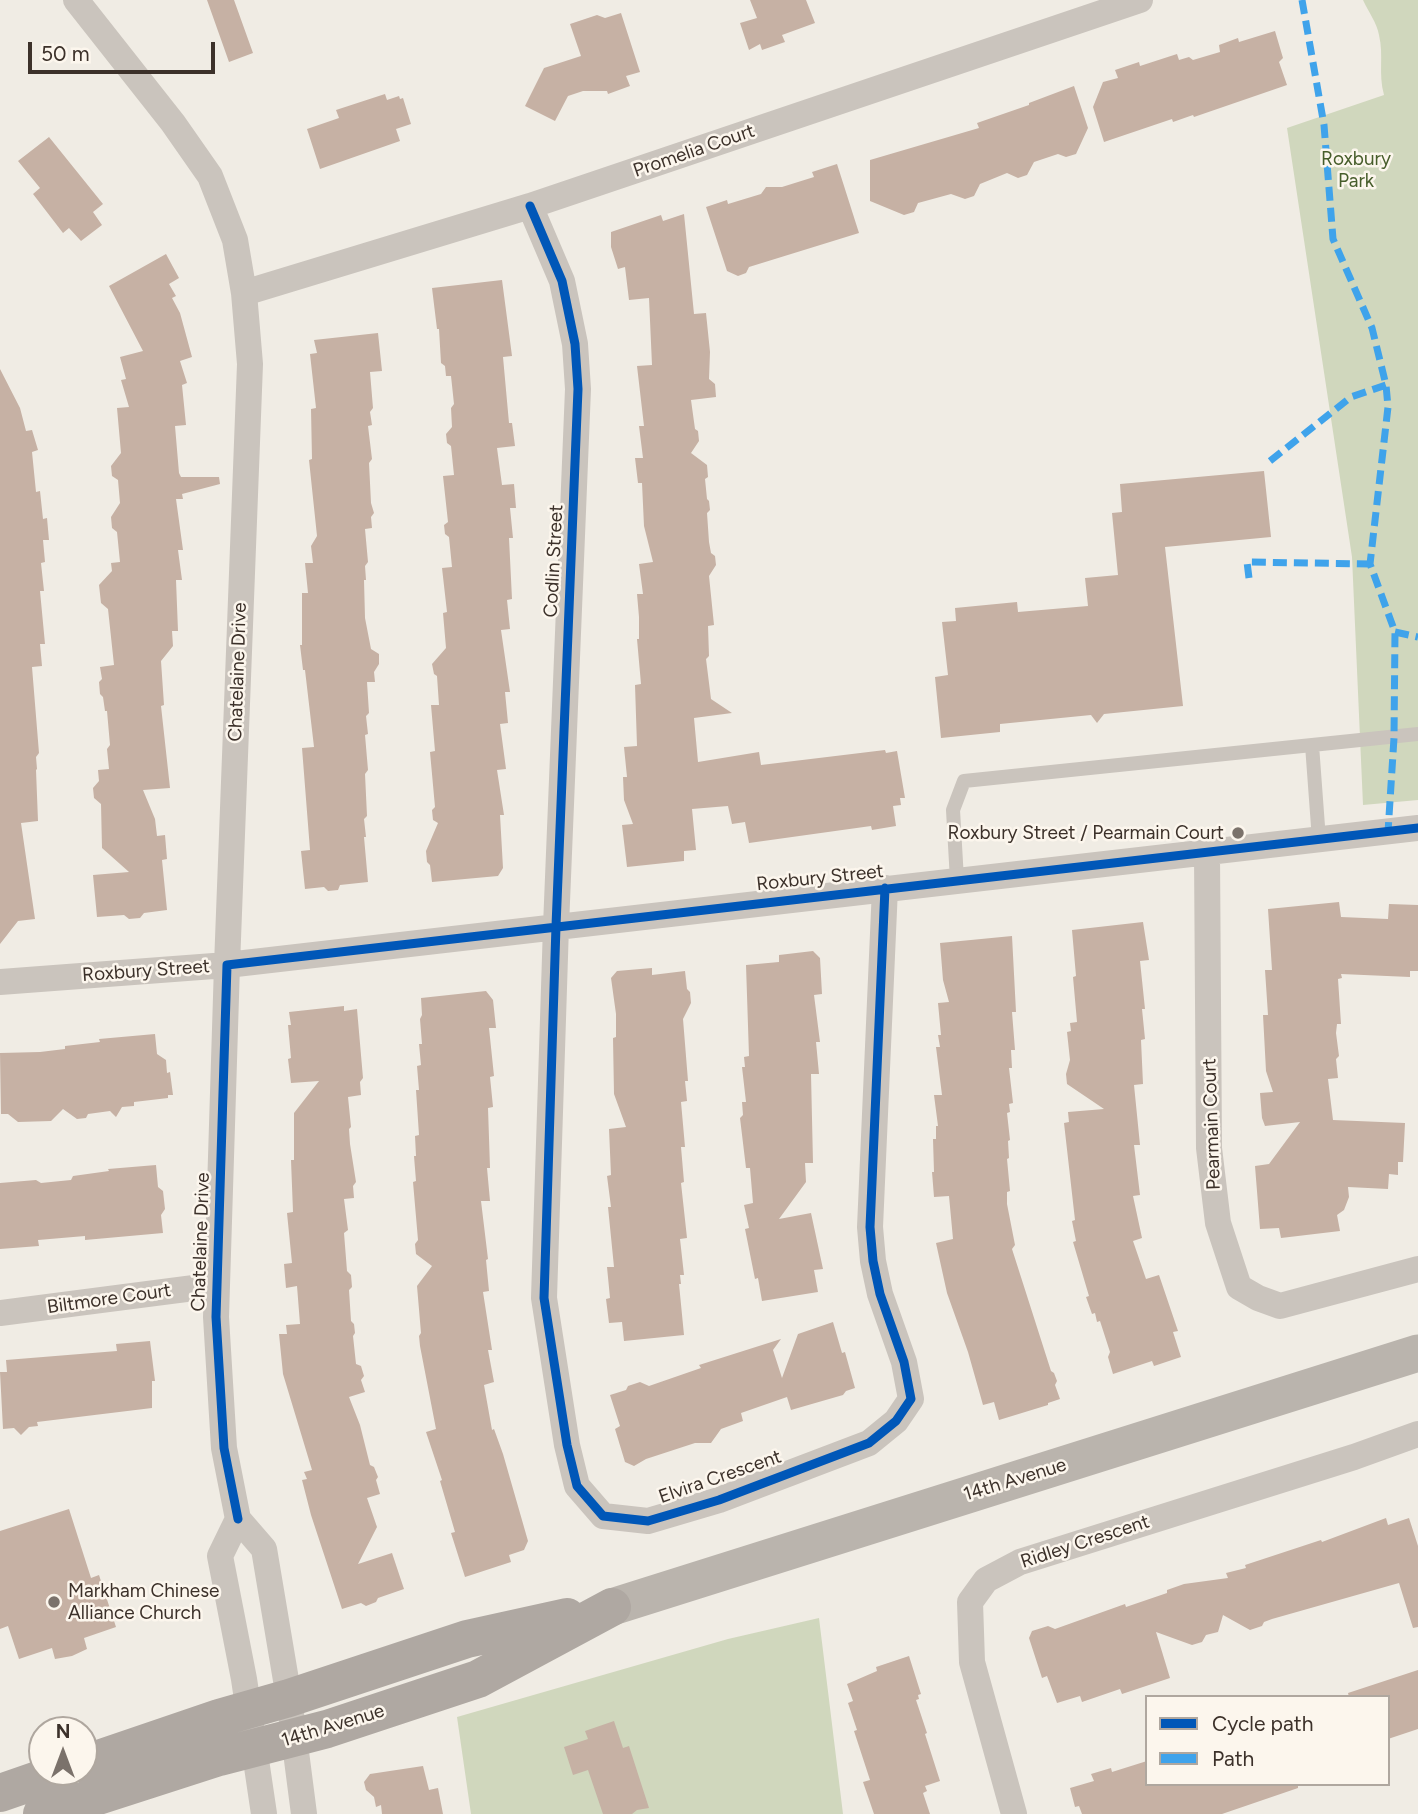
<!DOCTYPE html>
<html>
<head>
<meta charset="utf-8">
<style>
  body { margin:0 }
  #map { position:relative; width:1418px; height:1814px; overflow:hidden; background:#f0ece4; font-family:Figtree,sans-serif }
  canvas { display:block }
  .legend { position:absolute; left:1145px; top:1695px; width:245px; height:91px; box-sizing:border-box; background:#fcf6ed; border:2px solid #afa79f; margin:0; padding:9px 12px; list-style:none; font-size:21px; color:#3c312a }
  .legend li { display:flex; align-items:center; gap:14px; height:35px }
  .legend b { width:35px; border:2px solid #afa79f }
  .north { position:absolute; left:28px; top:1716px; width:70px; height:70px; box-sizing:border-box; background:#fcf6ed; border:2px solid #afa79f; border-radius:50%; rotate:0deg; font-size:19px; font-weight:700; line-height:28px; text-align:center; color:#3c312a }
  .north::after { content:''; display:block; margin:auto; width:24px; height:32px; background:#7b726b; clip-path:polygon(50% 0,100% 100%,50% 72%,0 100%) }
  .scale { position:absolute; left:28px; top:42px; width:187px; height:32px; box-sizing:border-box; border:4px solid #3c312a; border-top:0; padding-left:9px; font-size:21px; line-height:24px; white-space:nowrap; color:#3c312a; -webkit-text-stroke:5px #fcf6ed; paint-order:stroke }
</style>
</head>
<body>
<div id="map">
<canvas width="1418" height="1814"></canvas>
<ul class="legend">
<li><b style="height:9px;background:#0057b8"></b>Cycle path</li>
<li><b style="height:9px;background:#3fa3eb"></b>Path</li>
</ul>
<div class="north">N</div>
<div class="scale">50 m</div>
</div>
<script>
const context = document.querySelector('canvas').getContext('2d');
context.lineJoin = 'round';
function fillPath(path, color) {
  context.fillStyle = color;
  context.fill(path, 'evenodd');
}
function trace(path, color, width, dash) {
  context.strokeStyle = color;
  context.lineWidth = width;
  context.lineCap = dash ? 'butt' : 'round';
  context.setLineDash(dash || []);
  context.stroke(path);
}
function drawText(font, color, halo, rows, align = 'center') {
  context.font = font + ' Figtree,sans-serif';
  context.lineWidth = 5;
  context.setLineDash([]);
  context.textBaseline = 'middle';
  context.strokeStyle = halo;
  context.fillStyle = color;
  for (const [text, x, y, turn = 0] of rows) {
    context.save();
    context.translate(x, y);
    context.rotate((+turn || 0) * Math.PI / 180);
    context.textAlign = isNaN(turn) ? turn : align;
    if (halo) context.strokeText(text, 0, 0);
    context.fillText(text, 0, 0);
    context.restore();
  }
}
fillPath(new Path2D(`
  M 1363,0 L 1418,0 L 1418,800 L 1363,805 L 1352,557 L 1287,128 L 1384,95 C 1378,73 1384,56 1379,35 C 1377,23 1368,11 1363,0 Z
  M 819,1618 L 843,1814 L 471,1814 L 457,1717 L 728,1639 Z`), '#d0d7bd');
fillPath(new Path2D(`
  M 207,0 L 234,0 L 253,53 L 229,62 Z
  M 750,0 L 806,0 L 815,23 L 782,35 L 785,42 L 762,50 L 760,44 L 749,50 L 740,23 L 757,18 Z
  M 621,13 L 640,72 L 626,76 L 630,86 L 608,94 L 607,91 L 583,91 L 568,96 L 555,121 L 525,106 L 544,68 L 581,56 L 570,24 L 597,15 L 605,18 Z
  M 1275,31 L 1283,58 L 1279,62 L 1287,85 L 1194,117 L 1193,115 L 1173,122 L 1172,119 L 1104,142 L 1093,107 L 1103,82 L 1118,78 L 1115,70 L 1139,62 L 1140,66 L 1177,54 L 1179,60 L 1189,57 L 1193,60 L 1220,52 L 1219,45 L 1238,38 L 1239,42 Z
  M 1074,86 L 1088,128 L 1076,154 L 1066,157 L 1058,154 L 1034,162 L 1027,175 L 1018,178 L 1007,173 L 980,184 L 974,196 L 965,199 L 951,194 L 918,203 L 914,212 L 904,215 L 870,201 L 870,160 L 979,128 L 977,123 L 1029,105 L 1029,103 Z
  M 385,94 L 387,100 L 399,96 L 400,99 L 403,98 L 411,124 L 396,129 L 400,141 L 320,169 L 307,129 L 339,118 L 336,110 Z
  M 49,137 L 103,204 L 93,212 L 102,225 L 81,241 L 69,228 L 63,233 L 33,194 L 40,188 L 18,161 Z
  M 837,164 L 859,233 L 749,267 L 746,273 L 738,276 L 727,271 L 706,207 L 727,200 L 728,204 L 761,194 L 766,187 L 782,187 L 814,177 L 812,172 Z
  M 684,214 L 694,314 L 706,313 L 710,352 L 709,379 L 715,384 L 716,397 L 691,400 L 695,429 L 698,431 L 699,441 L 691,453 L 707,465 L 708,477 L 705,479 L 707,499 L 709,501 L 710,510 L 707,513 L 709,542 L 711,553 L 715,556 L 716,565 L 709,576 L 714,625 L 708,626 L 709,656 L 706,659 L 711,699 L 732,713 L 694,718 L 698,762 L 759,752 L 761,765 L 885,750 L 886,753 L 897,751 L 905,798 L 900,798 L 901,805 L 893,806 L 896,826 L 872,830 L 871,826 L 749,843 L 745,822 L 732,824 L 728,806 L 692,809 L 696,850 L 684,851 L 684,861 L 627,867 L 622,825 L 633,824 L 624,800 L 623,777 L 627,777 L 624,747 L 637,746 L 635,685 L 641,684 L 637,639 L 639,639 L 639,617 L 637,594 L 643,594 L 639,564 L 653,562 L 644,526 L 642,483 L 638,483 L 635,458 L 643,458 L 639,426 L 644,426 L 637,366 L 652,365 L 649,298 L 629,300 L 625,267 L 618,269 L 611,247 L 611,232 L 661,215 L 663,221 Z
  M 166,254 L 179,278 L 169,284 L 176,296 L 172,298 L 180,313 L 192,357 L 180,361 L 187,383 L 182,385 L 186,425 L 175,426 L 179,473 L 181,477 L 219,477 L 220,484 L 182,494 L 183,499 L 176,499 L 183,550 L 178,550 L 182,580 L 176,580 L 178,631 L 172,631 L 173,646 L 161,661 L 164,705 L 161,706 L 170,788 L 143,790 L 155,819 L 157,836 L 165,835 L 167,859 L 162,860 L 167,910 L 144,913 L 140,918 L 129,919 L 124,915 L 97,917 L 93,875 L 129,872 L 102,848 L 101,804 L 94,798 L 93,788 L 99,781 L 98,770 L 109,769 L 107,749 L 110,745 L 107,711 L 105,711 L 103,697 L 100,694 L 99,682 L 102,679 L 100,667 L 114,665 L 108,609 L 101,603 L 99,585 L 112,571 L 111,563 L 120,562 L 117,532 L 112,528 L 111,517 L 120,503 L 118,480 L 112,476 L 111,466 L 121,453 L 117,408 L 129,407 L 121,380 L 126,379 L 120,357 L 143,351 L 109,286 Z
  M 502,280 L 512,356 L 503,357 L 509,423 L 512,423 L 515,446 L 497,448 L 502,485 L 514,484 L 516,508 L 510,508 L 513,538 L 509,538 L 512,599 L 507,600 L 510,629 L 501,630 L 510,692 L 505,692 L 508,723 L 500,724 L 506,769 L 497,770 L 504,815 L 500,815 L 503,868 L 498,876 L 432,882 L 430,865 L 427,862 L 426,851 L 438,823 L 433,820 L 432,810 L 435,807 L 430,752 L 435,751 L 431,705 L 439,705 L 437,676 L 434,674 L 432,664 L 446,648 L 443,613 L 447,612 L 442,568 L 452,567 L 449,537 L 445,534 L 444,525 L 448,522 L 443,476 L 454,475 L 451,446 L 447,443 L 446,434 L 452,427 L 451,408 L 454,404 L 451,376 L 446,376 L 445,366 L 441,363 L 439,329 L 437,329 L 432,288 Z
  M 378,333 L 382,371 L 370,372 L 373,408 L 370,412 L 372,425 L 368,426 L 372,459 L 369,463 L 371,503 L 374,513 L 371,517 L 372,528 L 365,529 L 368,562 L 365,566 L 366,580 L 364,580 L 365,618 L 371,649 L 379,654 L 379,664 L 374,672 L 375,682 L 367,682 L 369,713 L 366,716 L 368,734 L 365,735 L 368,770 L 365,774 L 367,816 L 364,819 L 366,837 L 364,837 L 368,882 L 340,885 L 338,890 L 328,891 L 324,887 L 305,889 L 301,851 L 310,850 L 302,748 L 314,747 L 305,670 L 303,670 L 300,645 L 302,645 L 302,593 L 308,593 L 305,563 L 313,563 L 311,546 L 317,536 L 309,460 L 312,459 L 311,409 L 316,408 L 310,354 L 317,353 L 314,340 Z
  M 0,369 L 20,408 L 26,431 L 32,430 L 38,450 L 32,452 L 36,492 L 40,491 L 43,519 L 47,518 L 49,540 L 43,540 L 45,562 L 41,563 L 44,591 L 40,591 L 45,644 L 40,644 L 42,666 L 32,667 L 39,753 L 36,757 L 37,769 L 36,770 L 38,821 L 21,823 L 35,919 L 18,921 L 0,944 Z
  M 1264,471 L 1271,537 L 1165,547 L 1183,706 L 1104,714 L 1097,723 L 1091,715 L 1000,724 L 1000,732 L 941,738 L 935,677 L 948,675 L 942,622 L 956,621 L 955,608 L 1017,602 L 1018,612 L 1088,606 L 1085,578 L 1118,575 L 1112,513 L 1122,512 L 1120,484 Z
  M 1339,902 L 1341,917 L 1388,919 L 1389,904 L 1418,905 L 1418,971 L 1410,971 L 1410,977 L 1341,974 L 1342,978 L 1338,979 L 1341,1024 L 1337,1024 L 1336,1033 L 1339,1056 L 1336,1059 L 1338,1078 L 1328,1079 L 1333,1120 L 1405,1123 L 1403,1162 L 1398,1162 L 1398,1175 L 1389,1174 L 1388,1189 L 1348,1187 L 1349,1197 L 1344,1210 L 1337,1215 L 1340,1231 L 1281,1238 L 1279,1228 L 1260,1229 L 1255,1166 L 1269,1164 L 1300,1122 L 1265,1126 L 1262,1118 L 1260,1093 L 1273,1092 L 1266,1071 L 1263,1015 L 1268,1015 L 1265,970 L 1272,970 L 1268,909 Z
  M 1143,922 L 1149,960 L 1140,961 L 1145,1009 L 1142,1009 L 1145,1039 L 1141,1040 L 1143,1084 L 1134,1085 L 1140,1145 L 1134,1145 L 1140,1195 L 1133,1196 L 1142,1238 L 1133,1241 L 1146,1279 L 1159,1275 L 1178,1331 L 1173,1332 L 1181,1357 L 1154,1366 L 1152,1361 L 1113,1374 L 1108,1357 L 1110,1352 L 1100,1321 L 1097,1322 L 1095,1313 L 1092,1314 L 1086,1297 L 1089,1296 L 1073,1242 L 1076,1241 L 1072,1221 L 1075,1220 L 1064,1123 L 1069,1122 L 1068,1112 L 1104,1109 L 1067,1084 L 1066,1074 L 1070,1060 L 1067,1032 L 1071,1031 L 1070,1023 L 1077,1022 L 1073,977 L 1076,976 L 1072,930 Z
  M 1012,936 L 1016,1012 L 1012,1012 L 1015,1050 L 1011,1050 L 1012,1068 L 1009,1068 L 1013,1103 L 1009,1104 L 1010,1112 L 1007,1113 L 1010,1140 L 1008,1141 L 1009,1158 L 1007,1159 L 1010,1191 L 1007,1192 L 1007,1204 L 1015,1245 L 1012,1249 L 1051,1371 L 1054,1373 L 1057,1381 L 1055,1385 L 1060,1399 L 1048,1403 L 1048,1405 L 999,1420 L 994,1402 L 983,1405 L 968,1352 L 947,1293 L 936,1243 L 953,1239 L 949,1196 L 934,1197 L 932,1172 L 934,1172 L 933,1139 L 936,1139 L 936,1126 L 938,1126 L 934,1095 L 942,1095 L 936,1047 L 940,1047 L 938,1035 L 941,1035 L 938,1003 L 949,1002 L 943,980 L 940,943 Z
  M 813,951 L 820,958 L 822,994 L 814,995 L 820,1042 L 816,1042 L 819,1074 L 811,1074 L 813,1163 L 805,1163 L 806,1182 L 779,1219 L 811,1213 L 823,1269 L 814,1270 L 818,1292 L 762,1301 L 758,1278 L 755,1279 L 745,1229 L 749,1228 L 744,1205 L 753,1203 L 750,1168 L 746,1168 L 740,1118 L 743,1115 L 742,1102 L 746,1102 L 742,1067 L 745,1067 L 744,1057 L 749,1056 L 746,965 L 779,962 L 779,955 Z
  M 652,968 L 652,975 L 685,971 L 687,989 L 690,992 L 691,1003 L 683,1019 L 688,1081 L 685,1081 L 687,1101 L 681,1102 L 685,1147 L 681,1147 L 684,1182 L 681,1183 L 687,1238 L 680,1239 L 684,1275 L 680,1275 L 681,1284 L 679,1284 L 684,1335 L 624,1341 L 622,1322 L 609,1323 L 606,1299 L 610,1298 L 607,1267 L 614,1267 L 608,1207 L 611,1207 L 607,1176 L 611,1175 L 609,1129 L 626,1127 L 614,1094 L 613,1038 L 616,1037 L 616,1014 L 611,978 L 617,971 Z
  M 486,991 L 493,1000 L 496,1028 L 489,1028 L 494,1076 L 490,1077 L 493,1107 L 488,1108 L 490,1168 L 487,1168 L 490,1201 L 481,1201 L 488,1259 L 486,1260 L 489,1291 L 483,1292 L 492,1350 L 488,1350 L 494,1382 L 484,1385 L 492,1430 L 494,1429 L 503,1454 L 528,1541 L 524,1550 L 509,1555 L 511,1562 L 465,1577 L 451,1533 L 455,1532 L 440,1481 L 442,1480 L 426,1432 L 436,1429 L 420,1346 L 419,1336 L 421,1333 L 417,1286 L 432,1266 L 416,1254 L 415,1244 L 418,1240 L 413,1182 L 416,1181 L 414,1156 L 416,1156 L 415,1136 L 419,1135 L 416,1090 L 419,1090 L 417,1066 L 421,1065 L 419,1044 L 422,1044 L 420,1019 L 422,1015 L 421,998 Z
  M 344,1006 L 344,1011 L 357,1009 L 363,1078 L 360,1082 L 361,1095 L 348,1097 L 351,1127 L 349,1129 L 350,1144 L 356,1182 L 353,1186 L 354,1198 L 344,1199 L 348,1230 L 344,1233 L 347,1271 L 351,1275 L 352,1287 L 349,1290 L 351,1321 L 354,1324 L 355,1333 L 353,1336 L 356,1364 L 361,1366 L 364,1376 L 361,1380 L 365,1392 L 349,1397 L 360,1425 L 370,1465 L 374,1467 L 378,1477 L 376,1480 L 380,1494 L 367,1498 L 377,1527 L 358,1564 L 392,1553 L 404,1589 L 378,1598 L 376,1602 L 366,1606 L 361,1603 L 342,1609 L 311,1515 L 302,1480 L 307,1479 L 304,1472 L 312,1470 L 283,1374 L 279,1334 L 287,1334 L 286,1325 L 300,1324 L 297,1286 L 286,1288 L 284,1264 L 292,1263 L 287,1213 L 293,1212 L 291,1160 L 294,1160 L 294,1113 L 319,1081 L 291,1083 L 288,1059 L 291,1058 L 288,1025 L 291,1025 L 289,1012 Z
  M 155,1034 L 157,1054 L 166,1060 L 167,1073 L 170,1072 L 173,1095 L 168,1095 L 168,1098 L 134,1102 L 134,1106 L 122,1107 L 116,1117 L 110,1111 L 88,1114 L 86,1118 L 77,1119 L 63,1109 L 51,1121 L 18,1122 L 8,1114 L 1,1114 L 0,1053 L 40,1052 L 65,1049 L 65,1046 L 100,1042 L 99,1039 Z
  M 156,1165 L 158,1187 L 163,1191 L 165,1209 L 161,1215 L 163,1233 L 85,1240 L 85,1236 L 38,1240 L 39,1246 L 0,1249 L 0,1183 L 36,1180 L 41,1183 L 71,1180 L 73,1176 L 109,1171 L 108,1169 Z
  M 833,1322 L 842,1353 L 845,1352 L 855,1388 L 846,1391 L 843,1395 L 791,1410 L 787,1397 L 741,1413 L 743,1421 L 721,1429 L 711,1443 L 695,1443 L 646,1459 L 634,1466 L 625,1462 L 615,1429 L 620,1426 L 610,1395 L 626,1390 L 628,1386 L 640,1382 L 649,1386 L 701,1368 L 699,1365 L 781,1339 L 773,1350 L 782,1378 L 798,1334 Z
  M 150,1341 L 155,1381 L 152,1381 L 152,1408 L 37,1422 L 38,1426 L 29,1427 L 21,1435 L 14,1428 L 3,1429 L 0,1372 L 7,1372 L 6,1360 L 117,1351 L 116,1344 Z
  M 69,1509 L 91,1578 L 99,1575 L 116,1627 L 84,1638 L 87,1649 L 72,1656 L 55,1659 L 52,1648 L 19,1659 L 8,1626 L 0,1629 L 0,1531 Z
  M 1386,1518 L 1388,1525 L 1409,1518 L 1418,1546 L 1418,1627 L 1413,1628 L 1399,1583 L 1272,1619 L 1264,1622 L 1262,1626 L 1250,1630 L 1223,1615 L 1218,1632 L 1206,1635 L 1202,1642 L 1192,1645 L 1156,1632 L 1170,1678 L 1122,1694 L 1120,1689 L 1082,1702 L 1080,1696 L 1057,1703 L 1047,1676 L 1042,1678 L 1029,1638 L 1032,1631 L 1048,1626 L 1055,1629 L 1125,1604 L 1126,1607 L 1167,1593 L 1167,1590 L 1184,1584 L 1228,1578 L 1226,1573 L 1246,1568 L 1245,1565 L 1321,1540 L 1322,1542 Z
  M 909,1656 L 921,1694 L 918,1695 L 919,1699 L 916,1700 L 927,1733 L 925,1734 L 940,1781 L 925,1786 L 927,1791 L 923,1793 L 930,1814 L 874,1814 L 863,1782 L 870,1780 L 854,1731 L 857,1730 L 848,1703 L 853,1701 L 847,1684 L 877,1671 L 876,1667 Z
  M 1418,1670 L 1418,1729 L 1388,1739 L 1388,1697 L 1349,1697 L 1348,1693 Z
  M 614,1721 L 623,1748 L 629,1746 L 649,1808 L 637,1810 L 632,1814 L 603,1814 L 588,1770 L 573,1775 L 564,1747 L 588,1739 L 585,1731 Z
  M 1147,1761 L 1147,1784 L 1298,1784 L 1298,1788 L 1222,1814 L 1082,1814 L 1079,1806 L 1075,1807 L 1070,1788 L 1094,1781 L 1091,1774 L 1111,1768 L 1112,1772 Z
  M 423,1766 L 429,1790 L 438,1788 L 443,1814 L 382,1814 L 381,1805 L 376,1807 L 374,1797 L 366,1790 L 364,1782 L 370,1774 Z`), '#c6b1a4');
trace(new Path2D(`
  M 1312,745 L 1418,734
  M 957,880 L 953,810 L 964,781 L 1312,745 L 1319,840`), '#cac4bd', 14);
trace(new Path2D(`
  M 76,0 L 173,123 L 210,176 L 235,240 L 244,293 L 250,364 L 227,965 L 216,1317 L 224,1448 L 238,1519 L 264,1549 L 289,1698 L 304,1814
  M 530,206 L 562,281 L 575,344 L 578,389 L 556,926 L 544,1298 L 567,1445 L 577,1486 L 603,1516 L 648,1521 L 719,1500 L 869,1443 L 896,1421 L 911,1399 L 904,1362 L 880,1294 L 873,1261 L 870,1227 L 885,888
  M 244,293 L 530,206 L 1140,0
  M 1207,854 L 1209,1148 L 1218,1223 L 1239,1287 L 1258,1298 L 1280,1306 L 1418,1269
  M 0,982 L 227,965 L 1418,828
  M 0,1313 L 217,1285
  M 238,1519 L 220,1556 L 244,1679 L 264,1814
  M 1014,1814 L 972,1662 L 970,1602 L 986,1580 L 1020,1562 L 1354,1457 L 1418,1434`), '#cac4bd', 26);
trace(new Path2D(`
  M 612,1607 L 1418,1353`), '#bab4ad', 37);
trace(new Path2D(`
  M 84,1764 L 219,1718 L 289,1698 L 467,1639 L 567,1617
  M 0,1793 L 61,1772
  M 42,1814 L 219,1757 L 327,1729 L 478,1679 L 612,1607`), '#afa8a2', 38);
trace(new Path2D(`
  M 1302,0 L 1324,125 L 1333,239 L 1372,328 L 1386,385 L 1388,407 L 1370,564 L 1395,632 L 1394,738 L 1388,832
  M 1270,461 L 1351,397 L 1386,385
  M 1249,578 L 1247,562 L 1370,564
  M 1395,632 L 1418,637`), '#3fa3eb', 7, [14, 7]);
trace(new Path2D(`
  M 530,206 L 562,281 L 575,344 L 578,389 L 556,926 L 544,1298 L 567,1445 L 577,1486 L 603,1516 L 648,1521 L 719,1500 L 869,1443 L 896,1421 L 911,1399 L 904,1362 L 880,1294 L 873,1261 L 870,1227 L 885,888
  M 238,1519 L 224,1448 L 216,1317 L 227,965 L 1418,828`), '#0057b8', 9);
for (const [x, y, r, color] of [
  [1238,833,7,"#7b726b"],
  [54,1602,7,"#7b726b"]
]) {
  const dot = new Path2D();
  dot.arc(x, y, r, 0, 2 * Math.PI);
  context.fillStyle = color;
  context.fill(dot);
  trace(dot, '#fcf6ed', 2.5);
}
drawText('19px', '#3c312a', '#fcf6ed', [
  ["Promelia Court",694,151,-19],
  ["Codlin Street",554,561,-87],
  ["Chatelaine Drive",238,672,-88],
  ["Roxbury Street",820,878,-6],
  ["Roxbury Street",146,971,-4],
  ["Pearmain Court",1212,1124,-92],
  ["Chatelaine Drive",201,1242,-88],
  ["Biltmore Court",109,1299,-8],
  ["Elvira Crescent",720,1477,-19],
  ["14th Avenue",1015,1480,-17],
  ["Ridley Crescent",1085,1542,-18],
  ["14th Avenue",333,1726,-17]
]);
drawText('19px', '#475d2b', '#fcf6ed', [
  ["Roxbury",1356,159],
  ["Park",1356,181]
]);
drawText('19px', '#3c312a', '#fcf6ed', [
  ["Roxbury Street / Pearmain Court",1224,833],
  ["Markham Chinese",68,1591,"left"],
  ["Alliance Church",68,1613,"left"]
], 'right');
</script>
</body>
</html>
